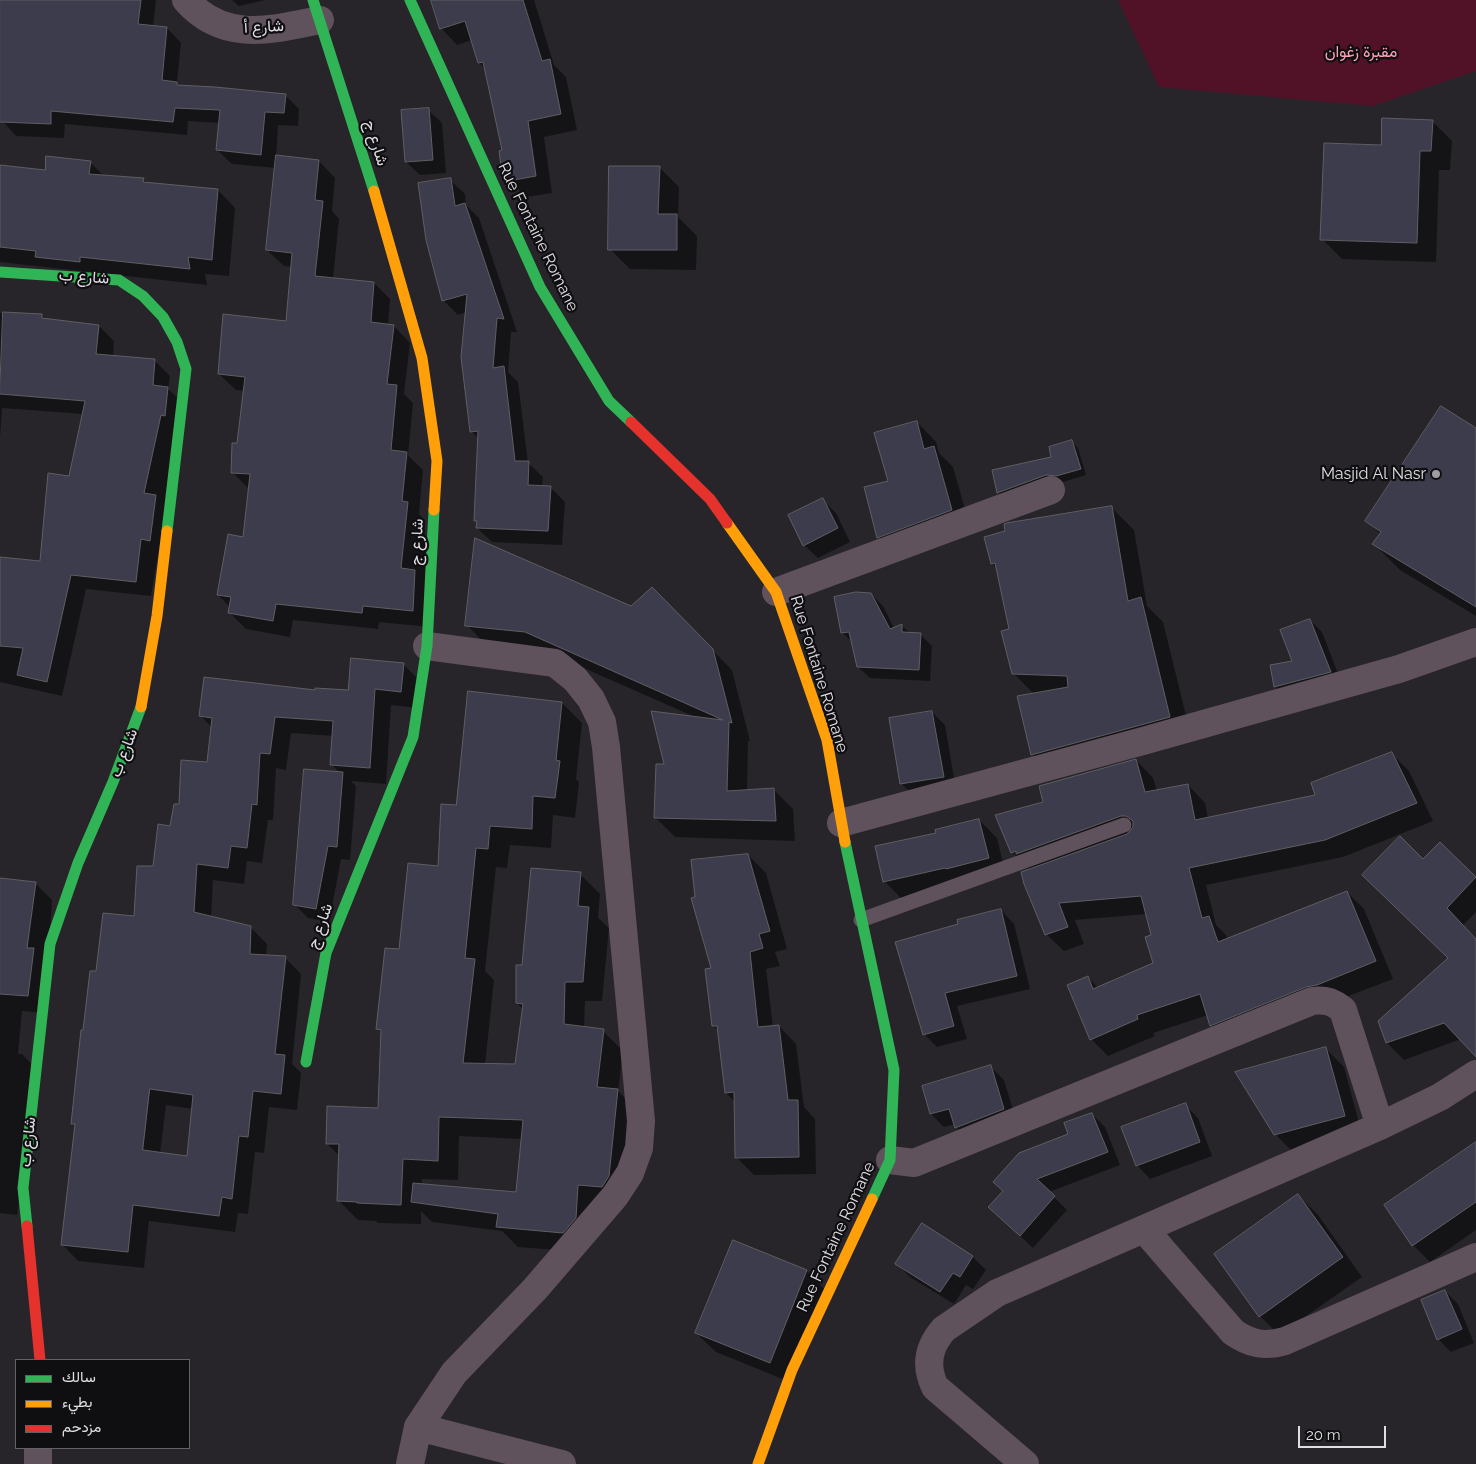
<!DOCTYPE html>
<html>
<head>
<meta charset="utf-8">
<style>
  body { margin:0 }
  #map { position:relative; width:1476px; height:1464px; overflow:hidden; background:#27252a; font-family:Raleway,Vazirmatn,sans-serif }
  canvas { display:block }
  .legend { position:absolute; left:15px; top:1359px; width:175px; height:90px; box-sizing:border-box; background:#0f0e11; border:1px solid #636165; margin:0; padding:6px 9px; list-style:none; font-size:15px; color:#e0dee3 }
  .legend li { display:flex; align-items:center; gap:10px; height:25px }
  .legend b { width:25px; border:1px solid #636165 }
  .scale { position:absolute; left:1298px; top:1426px; width:88px; height:22px; box-sizing:border-box; border:2px solid #e0dee3; border-top:0; padding-left:6px; font-size:15px; line-height:18px; white-space:nowrap; color:#e0dee3; -webkit-text-stroke:4px #0f0e11; paint-order:stroke }
</style>
</head>
<body>
<div id="map">
<canvas width="1476" height="1464"></canvas>
<ul class="legend">
<li><b style="height:6px;background:#30b455"></b>سالك</li>
<li><b style="height:6px;background:#ff9f0a"></b>بطيء</li>
<li><b style="height:6px;background:#e5322d"></b>مزدحم</li>
</ul>
<div class="scale">20 m</div>
</div>
<script>
const context = document.querySelector('canvas').getContext('2d');
context.lineJoin = 'round';
function fillPath(path, color) {
  context.fillStyle = color;
  context.fill(path, 'evenodd');
}
function trace(path, color, width, dash) {
  context.strokeStyle = color;
  context.lineWidth = width;
  context.lineCap = dash ? 'butt' : 'round';
  context.setLineDash(dash || []);
  context.stroke(path);
}
function drawText(font, color, halo, rows, align = 'center') {
  context.font = font + ' Raleway,Vazirmatn,sans-serif';
  context.lineWidth = 4.5;
  context.setLineDash([]);
  context.textBaseline = 'middle';
  context.strokeStyle = halo;
  context.fillStyle = color;
  for (const [text, x, y, turn = 0] of rows) {
    context.save();
    context.translate(x, y);
    context.rotate((+turn || 0) * Math.PI / 180);
    context.textAlign = isNaN(turn) ? turn : align;
    if (halo) context.strokeText(text, 0, 0);
    context.fillText(text, 0, 0);
    context.restore();
  }
}
fillPath(new Path2D(`
  M 1118,0 L 1476,0 L 1476,71 L 1373,106 L 1159,87 Z`), '#511227');
fillPath(new Path2D(`
  M 0,0 L 156,0 L 153,27 L 167,28 L 181,43 L 177,83 L 180,86 L 285,95 L 299,109 L 298,126 L 278,125 L 276,157 L 319,161 L 335,178 L 332,211 L 339,219 L 333,279 L 374,283 L 390,299 L 388,326 L 394,326 L 410,343 L 404,394 L 413,403 L 408,455 L 423,470 L 419,514 L 424,520 L 429,627 L 379,622 L 378,629 L 293,620 L 290,637 L 246,629 L 229,612 L 230,607 L 218,595 L 244,538 L 249,489 L 232,472 L 238,444 L 245,391 L 236,390 L 219,374 L 287,322 L 292,267 L 284,266 L 267,250 L 276,168 L 232,164 L 217,150 L 220,123 L 188,121 L 187,135 L 65,124 L 64,138 L 16,136 L 0,118 Z
  M 232,0 L 265,0 L 239,6 Z
  M 446,0 L 534,0 L 554,65 L 566,77 L 577,130 L 544,137 L 552,193 L 526,197 L 509,180 L 485,69 L 479,62 L 472,40 L 457,45 L 441,28 Z
  M 428,110 L 442,123 L 446,173 L 420,175 L 406,162 Z
  M 1432,121 L 1452,141 L 1450,170 L 1439,170 L 1436,262 L 1342,259 L 1322,239 L 1382,146 Z
  M 90,162 L 105,177 L 143,179 L 148,184 L 218,190 L 235,208 L 229,276 L 205,274 L 207,285 L 0,262 L 0,166 L 46,172 Z
  M 659,167 L 679,187 L 678,217 L 697,236 L 696,270 L 630,269 L 610,249 Z
  M 450,180 L 465,194 L 466,205 L 479,218 L 517,332 L 511,332 L 508,372 L 518,382 L 528,463 L 543,477 L 542,487 L 550,487 L 565,502 L 562,545 L 492,542 L 477,528 L 478,523 L 475,521 L 479,439 L 471,431 L 467,312 L 458,315 L 443,300 Z
  M 0,313 L 42,315 L 47,320 L 99,326 L 114,341 L 113,356 L 154,360 L 170,376 L 168,389 L 183,403 L 151,596 L 86,589 L 62,696 L 0,682 L 0,558 L 41,562 L 70,477 L 83,414 L 2,408 L 0,438 Z
  M 917,422 L 936,442 L 939,453 L 953,467 L 971,530 L 898,557 L 879,537 L 889,482 Z
  M 1476,429 L 1476,616 L 1400,570 L 1374,544 L 1381,535 L 1367,521 Z
  M 1072,442 L 1078,448 L 1086,475 L 1063,482 L 1052,481 L 1004,498 L 998,492 L 1053,458 Z
  M 823,500 L 836,513 L 850,542 L 818,558 L 804,545 Z
  M 1111,507 L 1134,530 L 1147,606 L 1163,622 L 1192,740 L 1056,778 L 1032,754 L 1034,694 L 1013,673 L 1011,630 L 997,569 L 992,563 Z
  M 652,589 L 732,670 L 750,741 L 748,741 L 747,791 L 774,790 L 793,809 L 795,841 L 675,837 L 655,817 L 666,766 L 695,717 L 545,651 L 486,645 L 467,625 L 631,608 Z
  M 871,594 L 883,606 L 894,628 L 902,626 L 910,633 L 920,634 L 932,646 L 930,681 L 870,678 L 858,667 L 853,643 L 843,633 Z
  M 1310,620 L 1322,632 L 1342,684 L 1287,699 L 1275,687 L 1272,666 L 1293,662 Z
  M 404,665 L 420,681 L 417,708 L 391,705 L 386,784 L 351,781 L 356,786 L 350,860 L 341,859 L 329,922 L 308,918 L 294,904 L 340,773 L 332,765 L 334,736 L 291,733 L 286,770 L 276,768 L 273,820 L 268,820 L 262,863 L 247,861 L 244,884 L 213,880 L 211,917 L 251,928 L 267,944 L 266,956 L 285,958 L 301,974 L 292,1064 L 301,1073 L 297,1110 L 269,1107 L 264,1153 L 255,1152 L 248,1214 L 238,1213 L 235,1232 L 149,1221 L 144,1268 L 78,1261 L 62,1244 L 76,1128 L 72,1123 L 84,1031 L 97,973 L 135,918 L 154,868 L 180,806 L 208,763 L 212,728 L 201,716 L 316,692 L 349,691 ZM 166,1105 L 193,1109 L 188,1157 L 160,1154 Z
  M 469,693 L 562,703 L 582,723 L 576,779 L 579,782 L 575,818 L 553,815 L 551,848 L 510,845 L 507,868 L 496,867 L 485,971 L 494,980 L 485,1065 L 516,1066 L 524,1010 L 517,1003 L 524,966 L 580,874 L 600,894 L 598,918 L 609,928 L 602,1001 L 585,1001 L 584,1028 L 603,1031 L 623,1051 L 618,1091 L 637,1110 L 629,1197 L 583,1252 L 518,1247 L 502,1231 L 432,1222 L 421,1211 L 421,1224 L 378,1223 L 376,1221 L 358,1220 L 338,1200 L 340,1156 L 327,1144 L 380,1109 L 382,1033 L 377,1029 L 401,951 L 439,868 L 457,806 ZM 459,1136 L 522,1139 L 517,1193 L 422,1185 L 422,1179 L 458,1180 Z
  M 932,712 L 945,725 L 956,790 L 915,797 L 901,783 Z
  M 1391,753 L 1409,771 L 1433,821 L 1343,857 L 1206,885 L 1216,925 L 1226,935 L 1228,940 L 1347,892 L 1364,909 L 1393,979 L 1228,1042 L 1211,1025 L 1208,1015 L 1153,1033 L 1155,1036 L 1108,1056 L 1091,1039 L 1088,977 L 1098,988 L 1155,964 L 1152,936 L 1147,914 L 1075,920 L 1084,944 L 1064,951 L 1046,934 L 1030,870 L 1012,852 L 1044,803 L 1136,760 L 1153,778 L 1157,791 L 1188,785 L 1205,803 L 1208,819 L 1317,795 Z
  M 979,820 L 997,838 L 1006,876 L 965,886 L 902,899 L 884,881 L 937,834 Z
  M 1440,843 L 1476,878 L 1476,912 L 1463,925 L 1476,939 L 1476,1055 L 1461,1039 L 1404,1060 L 1387,1043 L 1380,1022 L 1449,958 L 1423,861 Z
  M 748,855 L 766,873 L 787,949 L 775,952 L 780,966 L 766,969 L 773,1027 L 779,1026 L 796,1044 L 804,1107 L 815,1119 L 816,1174 L 754,1175 L 736,1157 L 735,1102 L 726,1093 L 719,1032 L 713,1026 L 712,969 Z
  M 0,879 L 35,883 L 52,900 L 45,1013 L 22,1011 L 18,1054 L 22,1054 L 39,1072 L 17,1215 L 0,1213 Z
  M 1001,910 L 1014,924 L 1030,989 L 957,1006 L 967,1039 L 937,1047 L 924,1034 L 959,925 Z
  M 1325,1048 L 1344,1067 L 1362,1134 L 1293,1152 L 1275,1134 Z
  M 991,1067 L 1004,1080 L 1017,1123 L 969,1140 L 956,1127 L 955,1124 L 944,1127 L 931,1114 L 923,1086 Z
  M 1185,1105 L 1198,1118 L 1212,1156 L 1150,1179 L 1137,1165 Z
  M 1092,1114 L 1105,1127 L 1120,1165 L 1049,1192 L 1067,1210 L 1033,1248 L 1003,1220 L 1070,1135 Z
  M 1476,1143 L 1476,1230 L 1430,1262 L 1413,1245 Z
  M 1298,1195 L 1318,1215 L 1362,1277 L 1279,1335 L 1260,1316 Z
  M 922,1224 L 973,1257 L 986,1270 L 973,1289 L 966,1285 L 954,1304 L 910,1277 L 897,1264 Z
  M 734,1242 L 807,1271 L 826,1291 L 790,1382 L 716,1352 L 696,1333 Z
  M 1445,1291 L 1458,1304 L 1474,1343 L 1451,1352 L 1438,1339 Z`), '#0007');
const building = new Path2D(`
  M 0,0 L 141,0 L 138,24 L 167,27 L 162,80 L 177,82 L 177,85 L 215,87 L 286,94 L 284,113 L 265,112 L 261,155 L 216,150 L 220,110 L 175,108 L 173,122 L 51,111 L 51,124 L 0,122 Z
  M 431,0 L 523,0 L 542,61 L 550,59 L 561,114 L 528,121 L 536,176 L 508,181 L 501,165 L 499,151 L 502,150 L 483,62 L 478,63 L 465,21 L 440,29 Z
  M 429,108 L 433,160 L 405,162 L 401,110 Z
  M 1382,118 L 1433,120 L 1431,151 L 1420,151 L 1417,243 L 1320,240 L 1324,143 L 1381,145 Z
  M 276,155 L 319,160 L 315,200 L 323,201 L 315,276 L 374,282 L 371,322 L 394,325 L 387,384 L 397,385 L 391,450 L 407,452 L 402,501 L 408,502 L 401,568 L 415,570 L 413,611 L 363,606 L 362,613 L 276,604 L 273,621 L 228,613 L 231,597 L 217,595 L 228,534 L 243,537 L 250,474 L 231,473 L 232,443 L 237,443 L 245,377 L 218,374 L 223,314 L 286,321 L 292,253 L 266,250 Z
  M 46,156 L 91,161 L 89,174 L 144,178 L 143,182 L 218,189 L 212,260 L 188,257 L 190,269 L 80,257 L 80,262 L 35,257 L 36,251 L 0,247 L 0,165 L 45,170 Z
  M 609,166 L 660,166 L 658,214 L 677,214 L 677,250 L 608,250 Z
  M 451,178 L 455,206 L 465,203 L 504,319 L 497,318 L 493,368 L 504,366 L 515,461 L 529,461 L 528,485 L 551,486 L 548,531 L 476,528 L 477,521 L 474,521 L 478,431 L 470,432 L 461,357 L 467,294 L 442,301 L 426,240 L 418,183 Z
  M 3,312 L 42,314 L 42,318 L 99,325 L 96,354 L 155,359 L 153,385 L 168,387 L 165,416 L 161,415 L 144,493 L 156,495 L 150,541 L 141,539 L 136,582 L 71,575 L 47,682 L 17,675 L 23,648 L 0,646 L 0,557 L 40,561 L 48,473 L 69,476 L 85,401 L 0,394 Z
  M 1441,406 L 1476,428 L 1476,607 L 1372,544 L 1381,532 L 1365,521 Z
  M 917,421 L 924,449 L 934,446 L 952,510 L 877,538 L 864,487 L 888,481 L 874,433 Z
  M 1072,440 L 1081,469 L 1056,476 L 1046,475 L 997,493 L 992,470 L 1051,457 L 1049,447 Z
  M 823,498 L 838,528 L 803,546 L 788,515 Z
  M 1112,506 L 1128,601 L 1141,597 L 1170,717 L 1031,755 L 1017,696 L 1068,687 L 1067,676 L 1012,674 L 1001,631 L 1009,629 L 995,563 L 991,564 L 984,537 L 1005,531 L 1004,524 L 1007,523 Z
  M 475,538 L 631,606 L 652,587 L 713,649 L 732,723 L 729,722 L 727,791 L 774,788 L 776,821 L 654,818 L 656,764 L 664,764 L 651,711 L 723,720 L 525,632 L 465,626 Z
  M 856,592 L 871,593 L 890,629 L 902,624 L 902,632 L 921,633 L 919,670 L 857,667 L 849,632 L 841,633 L 834,597 Z
  M 1310,619 L 1331,672 L 1274,687 L 1270,665 L 1292,661 L 1280,630 Z
  M 351,658 L 404,663 L 401,692 L 375,689 L 370,768 L 330,765 L 333,721 L 275,717 L 270,754 L 260,753 L 257,805 L 252,804 L 247,848 L 231,846 L 228,868 L 197,864 L 194,912 L 251,926 L 250,954 L 286,956 L 275,1054 L 285,1055 L 281,1094 L 253,1091 L 248,1137 L 239,1136 L 232,1199 L 222,1197 L 219,1216 L 133,1205 L 128,1252 L 61,1245 L 75,1124 L 71,1124 L 81,1030 L 83,1030 L 90,971 L 96,971 L 103,913 L 134,916 L 137,866 L 153,866 L 158,824 L 170,826 L 174,804 L 179,804 L 181,760 L 207,762 L 212,718 L 199,716 L 204,677 L 315,690 L 315,688 L 348,690 ZM 150,1089 L 193,1095 L 187,1156 L 143,1150 Z
  M 468,691 L 562,702 L 556,760 L 560,761 L 555,798 L 533,796 L 532,829 L 490,826 L 488,849 L 476,848 L 465,958 L 475,959 L 463,1063 L 515,1064 L 523,1004 L 516,1003 L 516,965 L 522,965 L 531,868 L 581,872 L 578,906 L 589,907 L 583,982 L 565,982 L 564,1024 L 604,1029 L 597,1087 L 618,1089 L 609,1176 L 602,1187 L 578,1185 L 576,1218 L 563,1233 L 496,1227 L 498,1214 L 411,1202 L 413,1183 L 516,1192 L 523,1120 L 439,1117 L 438,1161 L 403,1159 L 401,1205 L 357,1203 L 357,1202 L 337,1201 L 339,1144 L 326,1144 L 327,1106 L 378,1108 L 381,1030 L 376,1029 L 385,948 L 399,949 L 408,863 L 438,866 L 441,804 L 456,805 Z
  M 932,711 L 944,777 L 900,784 L 889,718 Z
  M 1392,752 L 1417,803 L 1325,840 L 1189,868 L 1202,918 L 1209,916 L 1218,942 L 1347,891 L 1376,961 L 1317,985 L 1306,987 L 1210,1026 L 1200,994 L 1137,1015 L 1138,1019 L 1090,1040 L 1067,985 L 1088,976 L 1093,989 L 1153,963 L 1145,937 L 1151,935 L 1141,896 L 1059,903 L 1068,927 L 1045,935 L 1024,884 L 1021,872 L 1127,834 L 1133,827 L 1133,821 L 1126,816 L 1121,816 L 1016,854 L 1016,851 L 1011,853 L 995,815 L 1043,802 L 1039,786 L 1136,759 L 1145,792 L 1188,784 L 1195,820 L 1315,795 L 1311,783 Z
  M 304,769 L 343,772 L 337,847 L 328,846 L 316,909 L 293,905 Z
  M 979,819 L 989,858 L 946,869 L 945,868 L 883,882 L 875,846 L 936,833 L 935,830 Z
  M 1400,836 L 1423,859 L 1440,842 L 1476,877 L 1447,908 L 1476,939 L 1476,1057 L 1444,1023 L 1386,1043 L 1378,1021 L 1448,958 L 1362,875 Z
  M 748,854 L 770,931 L 759,934 L 763,948 L 750,952 L 758,1027 L 779,1025 L 788,1100 L 798,1100 L 799,1157 L 735,1158 L 734,1092 L 725,1093 L 717,1026 L 712,1026 L 705,969 L 711,968 L 691,898 L 695,897 L 691,860 Z
  M 0,878 L 36,882 L 27,948 L 34,948 L 28,996 L 0,994 Z
  M 1001,909 L 1017,976 L 945,993 L 954,1026 L 923,1035 L 895,942 L 958,924 L 957,920 Z
  M 1326,1047 L 1345,1116 L 1274,1135 L 1235,1072 Z
  M 991,1065 L 1004,1109 L 955,1128 L 949,1109 L 930,1114 L 922,1086 Z
  M 1186,1103 L 1200,1142 L 1136,1166 L 1121,1127 Z
  M 1092,1113 L 1108,1152 L 1037,1179 L 1055,1196 L 1020,1236 L 988,1207 L 1003,1191 L 993,1182 L 1019,1153 L 1068,1134 L 1064,1123 Z
  M 1476,1142 L 1476,1202 L 1412,1246 L 1384,1205 Z
  M 1298,1194 L 1343,1257 L 1259,1317 L 1214,1254 Z
  M 922,1223 L 973,1256 L 960,1277 L 953,1273 L 940,1292 L 895,1264 Z
  M 733,1240 L 807,1270 L 770,1363 L 695,1333 Z
  M 1445,1290 L 1462,1329 L 1437,1340 L 1421,1300 Z`);
fillPath(building, '#3d3c4c');
trace(building, '#5f5e62', 1);
trace(new Path2D(`
  M 861,920 L 1124,825`), '#60525d', 15);
trace(new Path2D(`
  M 186,0 C 224,43 271,30 320,20
  M 776,592 L 1051,490
  M 841,823 L 1143,741 L 1399,669 L 1476,642
  M 890,1160 L 914,1163 L 1312,1001 C 1326,999 1333,1002 1343,1010 L 1380,1126
  M 1144,1229 L 1233,1332 C 1250,1344 1265,1347 1285,1341 L 1476,1257
  M 418,1427 L 562,1464
  M 38,1464 L 38,1448
  M 410,1464 L 418,1427 L 454,1373 L 535,1289 L 615,1196 L 630,1173 L 639,1148 L 641,1121 L 606,747 L 602,722 L 591,699 L 575,679 L 555,663 L 427,646
  M 1025,1464 L 935,1387 C 925,1366 928,1347 944,1329 L 997,1293 L 1380,1126 L 1440,1097 L 1476,1074`), '#60525d', 28);
trace(new Path2D(`
  M 313,0 L 374,191
  M 410,0 L 540,287 L 609,401 L 631,422
  M 0,272 L 119,280 L 143,296 L 163,317 L 177,342 L 186,369 L 167,531
  M 845,842 L 894,1070 L 890,1160 L 872,1199
  M 306,1062 L 326,953 L 413,737 L 427,646 L 434,510
  M 27,1226 L 23,1188 L 50,944 L 78,863 L 113,782 L 141,707`), '#30b455', 11);
trace(new Path2D(`
  M 374,191 L 422,358 L 437,461 L 434,510
  M 727,523 L 776,592 L 827,740 L 845,842
  M 141,707 L 157,616 L 167,531
  M 758,1464 L 792,1370 L 872,1199`), '#ff9f0a', 11);
trace(new Path2D(`
  M 631,422 L 710,499 L 727,523
  M 27,1226 L 40,1360`), '#e5322d', 11);
for (const [x, y, r, color] of [
  [1436,474,5,"#9f9da2"]
]) {
  const dot = new Path2D();
  dot.arc(x, y, r, 0, 2 * Math.PI);
  context.fillStyle = color;
  context.fill(dot);
  trace(dot, '#0f0e11', 2);
}
drawText('16px', '#e0dee3', '#0f0e11', [
  ["شارع أ",264,27,-3],
  ["شارع ج",376,143,73],
  ["Rue Fontaine Romane",538,237,64],
  ["شارع ب",84,277,4],
  ["شارع ج",417,542,-87],
  ["Rue Fontaine Romane",819,674,73],
  ["شارع ب",124,753,-69],
  ["شارع ج",320,926,-70],
  ["شارع ب",28,1142,-84],
  ["Rue Fontaine Romane",836,1237,-65]
]);
drawText('16px', '#ffa1b5', '#0f0e11', [
  ["مقبرة زغوان",1361,52]
]);
drawText('16px', '#e0dee3', '#0f0e11', [
  ["Masjid Al Nasr",1426,474]
], 'right');
</script>
</body>
</html>
